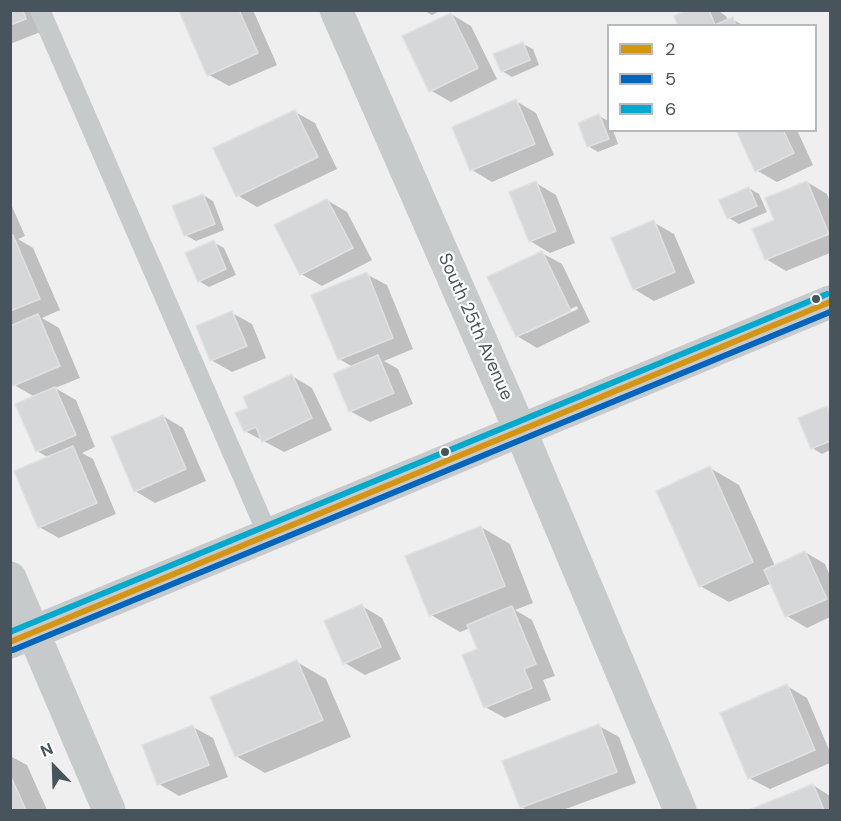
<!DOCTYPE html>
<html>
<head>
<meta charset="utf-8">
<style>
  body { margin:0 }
  #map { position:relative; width:841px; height:821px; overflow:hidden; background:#f0efef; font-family:"DM Sans",sans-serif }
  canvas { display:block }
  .frame { position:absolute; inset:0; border:12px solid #47545b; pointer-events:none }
  .legend { position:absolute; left:607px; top:24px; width:210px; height:108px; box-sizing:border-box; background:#fff; border:2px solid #b5bbbd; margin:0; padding:8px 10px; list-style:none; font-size:18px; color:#47545b }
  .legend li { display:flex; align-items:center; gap:12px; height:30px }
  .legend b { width:30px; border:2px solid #b5bbbd }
  .north { position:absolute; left:24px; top:737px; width:60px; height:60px; -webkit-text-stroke:4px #fff; paint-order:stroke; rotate:337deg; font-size:16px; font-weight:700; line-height:24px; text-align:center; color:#47545b }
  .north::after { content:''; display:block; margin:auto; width:21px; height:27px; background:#47545b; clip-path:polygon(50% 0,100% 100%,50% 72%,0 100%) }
</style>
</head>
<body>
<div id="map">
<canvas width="841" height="821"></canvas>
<div class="frame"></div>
<ul class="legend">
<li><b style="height:8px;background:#d49612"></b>2</li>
<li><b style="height:8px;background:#0065bd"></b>5</li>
<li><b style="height:8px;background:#00a9ce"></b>6</li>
</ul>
<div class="north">N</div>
</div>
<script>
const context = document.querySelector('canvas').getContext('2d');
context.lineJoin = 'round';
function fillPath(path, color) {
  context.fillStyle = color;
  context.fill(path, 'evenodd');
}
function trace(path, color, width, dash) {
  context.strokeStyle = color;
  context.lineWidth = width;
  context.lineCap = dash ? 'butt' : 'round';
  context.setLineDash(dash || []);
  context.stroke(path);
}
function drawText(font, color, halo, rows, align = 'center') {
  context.font = font + ' "DM Sans",sans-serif';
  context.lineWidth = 4.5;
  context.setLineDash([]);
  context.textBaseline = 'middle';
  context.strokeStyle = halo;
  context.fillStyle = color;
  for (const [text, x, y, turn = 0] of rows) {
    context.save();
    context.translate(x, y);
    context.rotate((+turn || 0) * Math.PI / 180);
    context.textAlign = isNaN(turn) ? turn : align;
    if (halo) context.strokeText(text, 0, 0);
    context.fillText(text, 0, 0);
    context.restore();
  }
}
fillPath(new Path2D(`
  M 10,10 L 38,10 L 46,30 L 10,44 Z
  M 183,10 L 253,10 L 277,65 L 229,86 L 209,75 L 181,12 Z
  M 423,10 L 442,10 L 432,15 Z
  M 689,10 L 717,10 L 726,16 L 728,21 L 732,19 L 744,26 L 679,26 Z
  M 451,14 L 471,26 L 497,79 L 451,102 L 430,90 Z
  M 523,44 L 533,49 L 539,65 L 512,77 L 502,71 Z
  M 516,101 L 536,113 L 554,155 L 492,182 L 472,170 Z
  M 295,112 L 315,123 L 337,169 L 257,207 L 237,195 Z
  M 599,116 L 608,121 L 608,130 L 613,130 L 618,144 L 598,152 L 588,146 Z
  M 737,130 L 797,130 L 813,165 L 777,182 L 756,170 Z
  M 807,182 L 827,194 L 830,202 L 830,253 L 786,271 L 766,259 L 776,221 Z
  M 536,183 L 556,195 L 575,243 L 550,253 L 530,241 Z
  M 749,188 L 759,194 L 767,212 L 739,224 L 729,218 Z
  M 203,195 L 213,201 L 224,230 L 196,241 L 185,235 Z
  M 327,200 L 347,212 L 372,260 L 322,286 L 301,274 Z
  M 10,202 L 25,236 L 18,239 L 33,248 L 60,310 L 42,318 L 59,328 L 80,378 L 55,388 L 76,400 L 95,447 L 82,453 L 93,459 L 116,514 L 59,538 L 39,527 L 49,458 L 37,451 L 35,397 L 14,385 L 10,377 Z
  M 653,222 L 674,234 L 695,283 L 654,301 L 634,289 Z
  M 213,242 L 224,248 L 236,275 L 209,287 L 199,281 Z
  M 542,253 L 562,264 L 590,322 L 537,348 L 517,336 ZM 577,306 L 578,309 L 527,333 L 527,330 Z
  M 366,274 L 387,285 L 413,349 L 384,361 L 398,369 L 413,404 L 370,422 L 350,411 L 353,367 L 339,359 Z
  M 232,313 L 252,324 L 266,358 L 232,372 L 211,360 Z
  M 292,376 L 312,388 L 332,430 L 284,452 L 245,431 L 237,414 L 250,409 Z
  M 827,408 L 830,409 L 830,450 L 822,454 L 812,448 Z
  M 163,416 L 183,428 L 206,481 L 155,503 L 135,491 Z
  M 710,468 L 739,485 L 775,566 L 805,552 L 825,564 L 830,576 L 830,617 L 807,628 L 787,616 L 772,583 L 729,602 L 700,586 Z
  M 481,527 L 510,544 L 533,603 L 515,610 L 532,620 L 555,676 L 543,680 L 551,700 L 505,718 L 485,707 L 479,650 L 470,628 L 460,632 L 431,615 L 407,557 Z
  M 362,606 L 382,618 L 401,659 L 365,675 L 345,663 Z
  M 297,662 L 326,679 L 351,737 L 265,773 L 236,756 Z
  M 787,686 L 807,698 L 830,752 L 830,763 L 770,789 L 749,778 Z
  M 599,726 L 619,737 L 636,783 L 563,810 L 527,810 L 521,807 Z
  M 193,727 L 213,738 L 228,777 L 179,796 L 159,784 Z
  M 10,756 L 27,765 L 47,810 L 10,810 Z
  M 813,785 L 830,796 L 830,810 L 753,810 Z`), '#0003');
const building = new Path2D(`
  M 10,10 L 23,10 L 26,19 L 10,25 Z
  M 239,10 L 258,53 L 207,76 L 179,11 Z
  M 686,10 L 709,10 L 715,25 L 733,17 L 736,26 L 678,26 L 674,16 Z
  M 451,13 L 478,68 L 429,92 L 402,36 Z
  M 523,42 L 530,60 L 501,72 L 493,54 Z
  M 516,99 L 535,144 L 470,171 L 452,127 Z
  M 295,110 L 318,157 L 236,197 L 213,148 Z
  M 599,114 L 609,139 L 587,147 L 578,123 Z
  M 736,130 L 783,130 L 794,153 L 755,172 Z
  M 536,181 L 556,231 L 529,242 L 509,192 Z
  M 807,181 L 829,234 L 765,260 L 752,229 L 774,220 L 765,198 Z
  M 749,187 L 757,206 L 727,219 L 719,200 Z
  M 203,194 L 215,224 L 184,236 L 172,206 Z
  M 327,199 L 353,248 L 300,275 L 274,225 Z
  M 654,220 L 675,272 L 633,290 L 611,238 Z
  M 13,235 L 40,299 L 10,311 L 10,236 Z
  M 214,240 L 226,269 L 198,282 L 185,253 Z
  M 542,251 L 571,311 L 516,337 L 487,277 Z
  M 367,272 L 393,338 L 338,360 L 311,295 Z
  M 232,311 L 247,346 L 210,361 L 196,326 Z
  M 38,314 L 60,366 L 13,386 L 10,381 L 10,326 Z
  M 378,355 L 394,393 L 349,412 L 333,374 Z
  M 292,374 L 312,418 L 262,442 L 256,427 L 244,432 L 235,413 L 248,408 L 243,397 Z
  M 55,387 L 76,435 L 36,452 L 15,404 Z
  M 827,406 L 830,414 L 830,441 L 811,449 L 798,418 Z
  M 163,415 L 186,469 L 134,492 L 111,437 Z
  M 73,446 L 97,503 L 38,528 L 14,471 Z
  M 710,466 L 753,562 L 699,587 L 656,491 Z
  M 481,526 L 505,586 L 429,616 L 405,556 Z
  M 805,551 L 827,599 L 785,617 L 764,570 Z
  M 362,604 L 381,647 L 343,664 L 324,621 Z
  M 512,606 L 536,664 L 524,669 L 532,688 L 484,708 L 462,655 L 477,649 L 467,625 Z
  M 297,660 L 323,720 L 235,757 L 210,697 Z
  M 787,684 L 815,750 L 748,779 L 720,713 Z
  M 599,724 L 617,772 L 520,808 L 502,761 Z
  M 193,725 L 209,765 L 157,785 L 142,745 Z
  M 10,775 L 26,810 L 10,810 Z
  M 813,784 L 824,810 L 749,810 Z`);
fillPath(building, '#d6d7d8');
trace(building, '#e1e1e2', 1.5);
trace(new Path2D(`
  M 40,10 L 268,535`), '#c7cacb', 20);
trace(new Path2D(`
  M 336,10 L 520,430 L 680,810
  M 10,578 L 109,810`), '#c7cacb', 33);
trace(new Path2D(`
  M 10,642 L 830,302`), '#c7cacd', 33);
trace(new Path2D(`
  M 10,642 L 830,302`), '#d49612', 6);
trace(new Path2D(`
  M 13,650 L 830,312`), '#0065bd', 6);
trace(new Path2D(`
  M 10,632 L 827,294`), '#00a9ce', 6);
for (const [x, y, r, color] of [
  [816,299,5,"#47545b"],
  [445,452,5,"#47545b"]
]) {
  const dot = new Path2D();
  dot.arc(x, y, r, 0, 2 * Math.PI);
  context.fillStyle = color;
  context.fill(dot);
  trace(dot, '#fff', 2);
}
drawText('18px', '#47545b', '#fff', [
  ["South 25th Avenue",475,327,66]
]);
</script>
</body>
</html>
